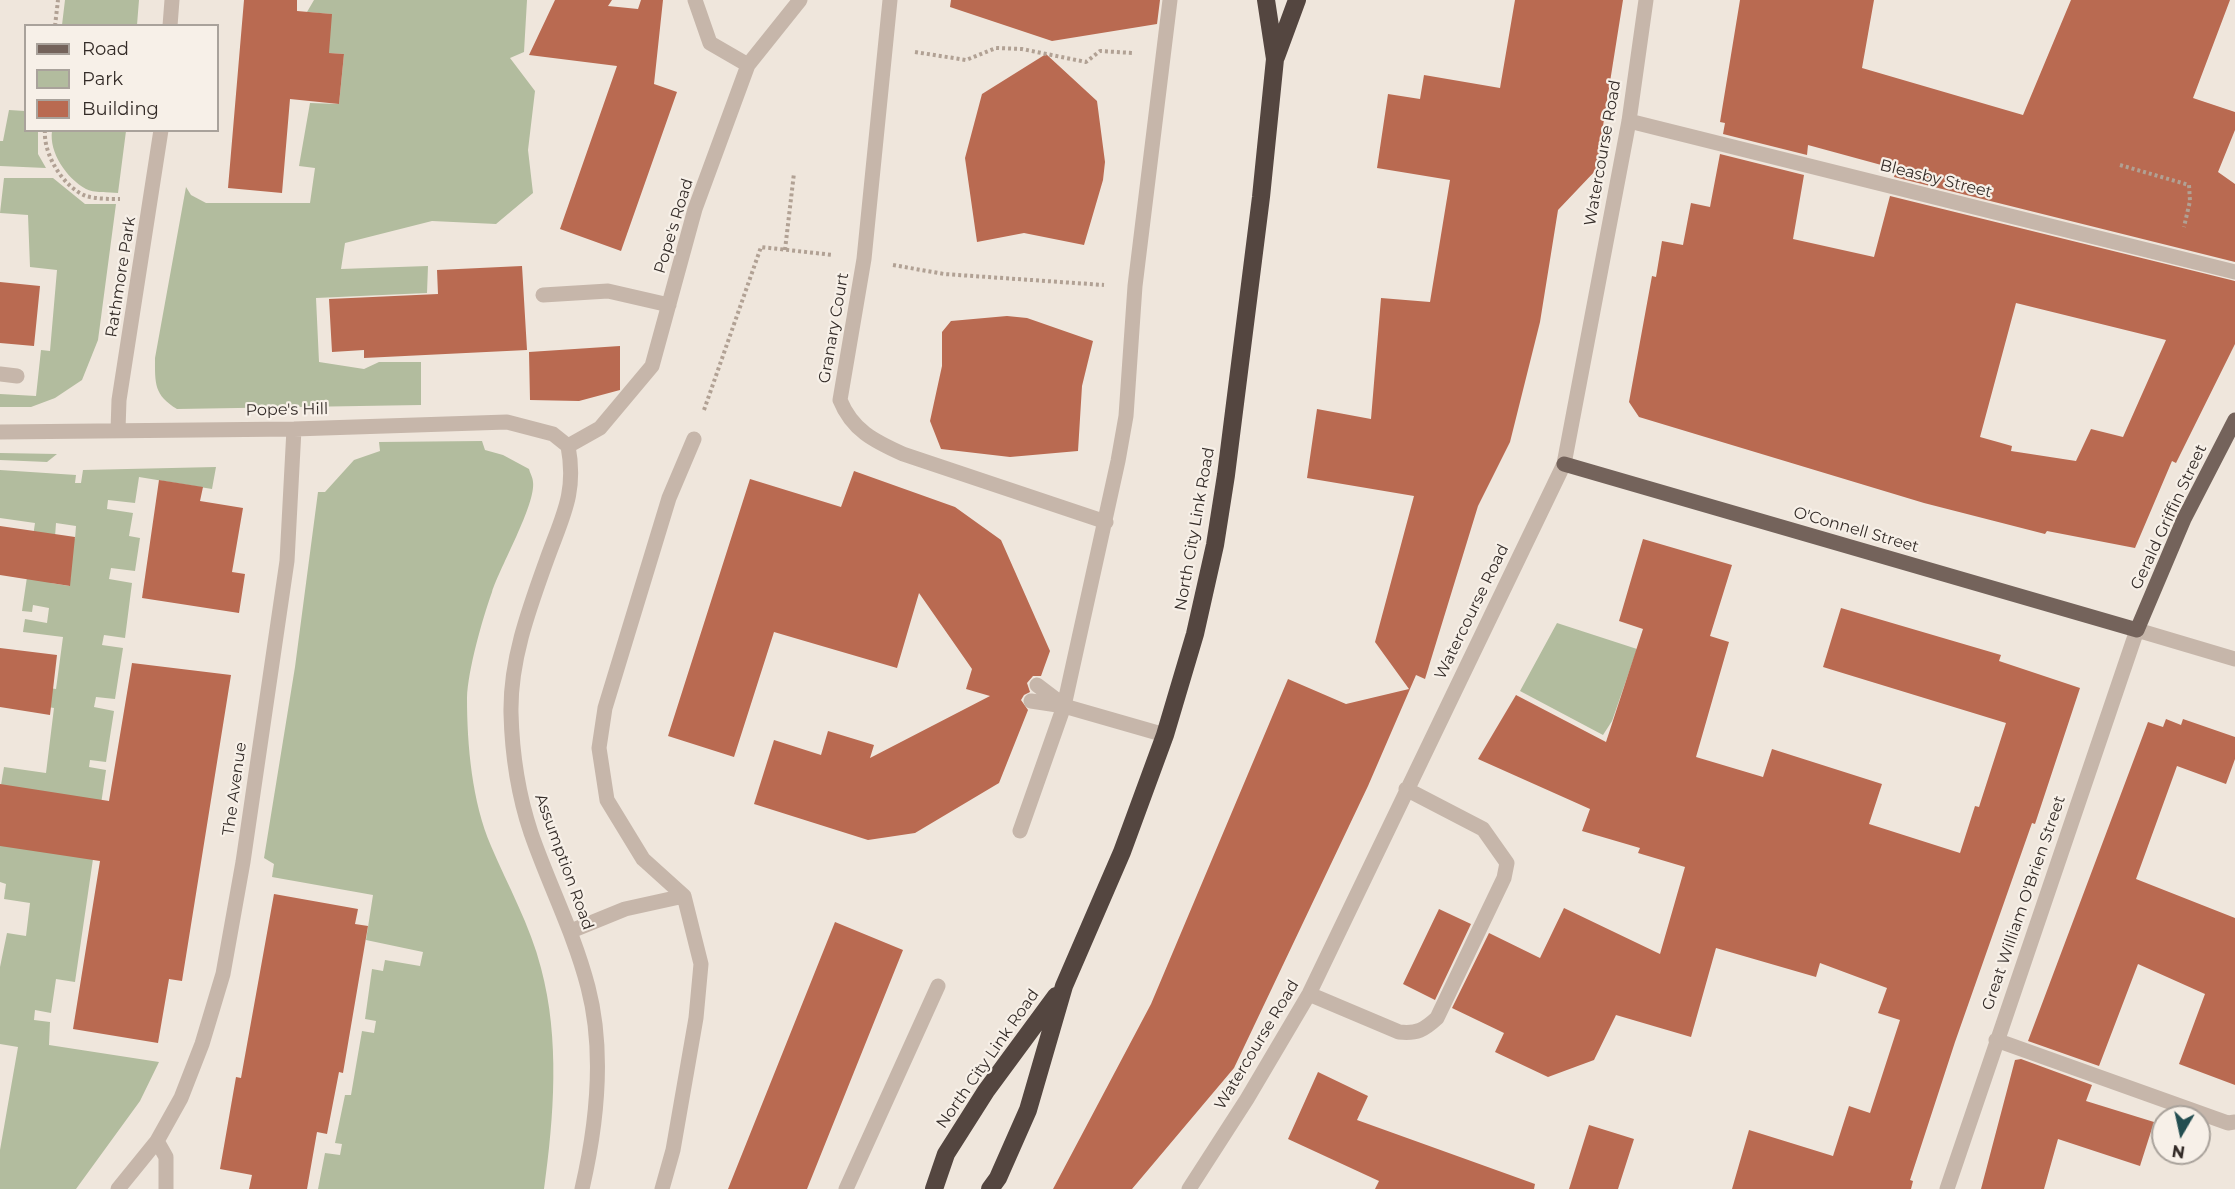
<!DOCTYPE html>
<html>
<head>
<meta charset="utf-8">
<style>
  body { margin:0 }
  #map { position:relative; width:2235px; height:1189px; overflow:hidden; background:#efe6dc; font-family:Montserrat,sans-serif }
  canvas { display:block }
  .legend { position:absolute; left:24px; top:24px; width:195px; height:108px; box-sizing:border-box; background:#f7f0e8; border:2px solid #a9a29b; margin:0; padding:8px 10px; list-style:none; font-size:18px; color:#342c28 }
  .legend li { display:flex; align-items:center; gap:12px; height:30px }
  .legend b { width:30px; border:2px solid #a9a29b }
  .north { position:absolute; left:2151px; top:1105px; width:60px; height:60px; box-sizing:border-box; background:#f7f0e8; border:2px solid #a9a29b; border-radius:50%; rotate:189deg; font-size:16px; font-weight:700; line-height:24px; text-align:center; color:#342c28 }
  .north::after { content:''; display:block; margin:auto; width:21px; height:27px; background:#234e51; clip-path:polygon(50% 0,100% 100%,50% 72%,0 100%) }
</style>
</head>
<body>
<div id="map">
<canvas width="2235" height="1189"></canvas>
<ul class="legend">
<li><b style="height:8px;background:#74635b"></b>Road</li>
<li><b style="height:16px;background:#b2bc9e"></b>Park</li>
<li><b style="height:16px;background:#b96a51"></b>Building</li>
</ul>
<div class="north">N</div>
</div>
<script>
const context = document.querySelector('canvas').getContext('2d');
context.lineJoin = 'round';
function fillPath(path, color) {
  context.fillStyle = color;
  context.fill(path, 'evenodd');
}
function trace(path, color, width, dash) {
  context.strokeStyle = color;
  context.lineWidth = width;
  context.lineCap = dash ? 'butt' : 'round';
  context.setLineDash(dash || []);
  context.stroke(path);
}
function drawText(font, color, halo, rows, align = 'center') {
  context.font = font + ' Montserrat,sans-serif';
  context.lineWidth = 4.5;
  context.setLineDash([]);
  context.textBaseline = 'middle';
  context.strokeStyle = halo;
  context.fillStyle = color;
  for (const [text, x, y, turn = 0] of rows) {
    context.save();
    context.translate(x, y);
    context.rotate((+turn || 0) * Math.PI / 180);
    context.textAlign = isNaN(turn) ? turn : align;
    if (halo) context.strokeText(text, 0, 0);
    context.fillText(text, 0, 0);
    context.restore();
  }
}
fillPath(new Path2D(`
  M 65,0 L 139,0 L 137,25 L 62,25 Z
  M 314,0 L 527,0 L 524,52 L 510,58 L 535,91 L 528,150 L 533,193 L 496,224 L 432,221 L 345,243 L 341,269 L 428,266 L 427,293 L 316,298 L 319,362 L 364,369 L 379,362 L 421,362 L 421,405 L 177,409 C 154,395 155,384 155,358 L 186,187 L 191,195 L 206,203 L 310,203 L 315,168 L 299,166 L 310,103 L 339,104 L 344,54 L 328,53 L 331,14 L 307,12 Z
  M 9,110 L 25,111 L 26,130 L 38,131 L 38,154 L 46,168 L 0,166 L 0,141 L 3,141 Z
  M 52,131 L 126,131 L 118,193 C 109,192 93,193 86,189 C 66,178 49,152 52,131 Z
  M 4,178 L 53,178 L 85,204 L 116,204 L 98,340 L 82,380 L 55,398 L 31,407 L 0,407 L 0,394 L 36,396 L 41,350 L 50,351 L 57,270 L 30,267 L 28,215 L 0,213 Z
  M 482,441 L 485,450 L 503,455 L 529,469 C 530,473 533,478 533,482 C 536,504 500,567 492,592 C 482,620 468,670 467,698 C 467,745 472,802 491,846 C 508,886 530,925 541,968 C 560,1039 554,1117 544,1189 L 318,1189 L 325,1153 L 340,1155 L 342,1144 L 335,1143 L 345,1095 L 351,1095 L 362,1031 L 374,1033 L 376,1021 L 365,1019 L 372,969 L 383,971 L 385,960 L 420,966 L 423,952 L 366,940 L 373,895 L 272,877 L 274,864 L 264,858 L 295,667 L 318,492 L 325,492 L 354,460 L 380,451 L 379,442 Z
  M 0,453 L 57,454 L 47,462 L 0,460 Z
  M 216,467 L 212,489 L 139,477 L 135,503 L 108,500 L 107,509 L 133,513 L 129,536 L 140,538 L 135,571 L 111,568 L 109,579 L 132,583 L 125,638 L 104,635 L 102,645 L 123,648 L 115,699 L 96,697 L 94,707 L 114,711 L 106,762 L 90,760 L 89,767 L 106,770 L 75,982 L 56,979 L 51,1013 L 35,1010 L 34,1020 L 50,1022 L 49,1045 L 159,1062 L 140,1101 L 76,1189 L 0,1189 L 0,1150 L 18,1047 L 0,1044 L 0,967 L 7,933 L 26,936 L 30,903 L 4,899 L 6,884 L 0,882 L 0,791 L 4,767 L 46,773 L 54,708 L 12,701 L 14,683 L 56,689 L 63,637 L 23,632 L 25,619 L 47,623 L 49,608 L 33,605 L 32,612 L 22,611 L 35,523 L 0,518 L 0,470 L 76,475 L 75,483 L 81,483 L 83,470 ZM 56,523 L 76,526 L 75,539 L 55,537 ZM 53,569 L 71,572 L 69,586 L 51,583 Z
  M 1557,623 L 1637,649 L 1612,721 L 1603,735 L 1520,691 Z`), '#b2bc9e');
fillPath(new Path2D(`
  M 244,0 L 297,0 L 297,11 L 332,14 L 329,53 L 344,54 L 339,104 L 290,99 L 282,193 L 228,188 Z
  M 555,0 L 612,0 L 608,6 L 638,9 L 641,0 L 663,0 L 654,84 L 677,92 L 621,251 L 560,229 L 617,66 L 529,55 Z
  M 951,0 L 1160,0 L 1157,24 L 1052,41 L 950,7 Z
  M 1515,0 L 1623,0 L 1596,170 L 1558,210 L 1540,322 L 1510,442 L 1478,506 L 1425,679 L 1416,675 L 1368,786 L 1234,1068 L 1132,1189 L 1053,1189 L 1151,1004 L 1288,679 L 1346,704 L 1409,689 L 1375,642 L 1414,496 L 1307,478 L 1317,409 L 1371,419 L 1381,298 L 1430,302 L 1450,180 L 1377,168 L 1388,94 L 1420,99 L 1424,75 L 1500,88 Z
  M 1740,0 L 1874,0 L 1862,68 L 2023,115 L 2071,0 L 2230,0 L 2193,98 L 2235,112 L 2235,130 L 2218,172 L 2235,184 L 2235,262 L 1894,177 L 1896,169 L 1808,145 L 1807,155 L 1723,134 L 1725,123 L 1720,122 Z
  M 1046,54 L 1097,101 L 1105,162 L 1103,180 L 1084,245 L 1024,233 L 977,242 L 965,158 L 982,94 Z
  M 1720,154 L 1804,175 L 1793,239 L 1874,257 L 1890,196 L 2235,281 L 2235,344 L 2176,463 L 2172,461 L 2135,548 L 2047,531 L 2045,534 L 1924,503 L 1639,417 L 1629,402 L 1652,276 L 1656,277 L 1662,241 L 1683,245 L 1691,203 L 1710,207 ZM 2016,303 L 2166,340 L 2123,437 L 2091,429 L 2076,461 L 2011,451 L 2012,446 L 1980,437 Z
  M 522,266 L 527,350 L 364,358 L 364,350 L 332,352 L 329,299 L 438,294 L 437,270 Z
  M 0,282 L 40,286 L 34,346 L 0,343 Z
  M 1007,316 L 1027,318 L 1093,341 L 1082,386 L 1078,451 L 1010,457 L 941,449 L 930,421 L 942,366 L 942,332 L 951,321 Z
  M 620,346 L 620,390 L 579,401 L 530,400 L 529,352 Z
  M 854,471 L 955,507 L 1001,540 L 1050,651 L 1041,676 L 1033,676 L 1027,683 L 1030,692 L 1024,695 L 1021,700 L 1028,710 L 999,783 L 915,833 L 868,840 L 754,804 L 774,740 L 821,755 L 828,731 L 874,745 L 870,758 L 990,696 L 966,689 L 972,669 L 919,593 L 897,668 L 774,632 L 734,757 L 668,736 L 750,479 L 841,507 Z
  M 159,480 L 203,487 L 200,501 L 243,508 L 232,572 L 245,574 L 239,613 L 142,598 Z
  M 0,526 L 75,537 L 70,586 L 0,575 Z
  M 1643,539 L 1732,565 L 1710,636 L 1729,642 L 1696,757 L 1763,777 L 1772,749 L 1882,784 L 1869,824 L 1960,853 L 1975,806 L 1979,807 L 2006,723 L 1823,667 L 1841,608 L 2001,655 L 1999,661 L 2080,688 L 2035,824 L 2032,823 L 1955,1042 L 1910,1180 L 1913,1181 L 1911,1189 L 1732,1189 L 1749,1130 L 1833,1156 L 1849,1106 L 1870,1113 L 1900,1020 L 1878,1013 L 1887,988 L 1820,963 L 1816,977 L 1716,948 L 1691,1037 L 1616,1015 L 1594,1060 L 1548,1077 L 1495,1052 L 1504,1033 L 1452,1008 L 1489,933 L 1540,958 L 1564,908 L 1660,954 L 1685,867 L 1638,853 L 1640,848 L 1582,831 L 1590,809 L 1478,759 L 1516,695 L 1606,742 L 1643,629 L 1619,621 Z
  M 0,648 L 57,655 L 50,715 L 0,707 Z
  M 132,663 L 231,675 L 182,981 L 169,979 L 158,1043 L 73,1029 L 100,861 L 0,846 L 0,784 L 109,801 Z
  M 2166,719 L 2181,725 L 2183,719 L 2235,737 L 2235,759 L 2226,784 L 2177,766 L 2136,879 L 2235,918 L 2235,1085 L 2179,1064 L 2205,994 L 2138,964 L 2099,1066 L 2028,1041 L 2148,722 L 2163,727 Z
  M 274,894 L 358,909 L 355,924 L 368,926 L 343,1073 L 339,1072 L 327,1134 L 317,1132 L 307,1189 L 249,1189 L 252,1175 L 220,1169 L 236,1077 L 241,1078 Z
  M 1439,909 L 1471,924 L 1435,1000 L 1403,984 Z
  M 835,922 L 903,950 L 807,1189 L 728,1189 Z
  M 2021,1059 L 2092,1085 L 2086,1101 L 2154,1122 L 2140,1166 L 2058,1139 L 2044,1189 L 1981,1189 L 2015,1060 Z
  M 1318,1072 L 1368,1096 L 1357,1120 L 1535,1184 L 1534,1189 L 1375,1189 L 1379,1181 L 1288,1139 Z
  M 1589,1125 L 1634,1139 L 1618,1189 L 1569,1189 Z`), '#b96a51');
trace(new Path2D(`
  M 55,26 L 58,0
  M 915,52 L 966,60 L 996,48 L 1022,49 L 1086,62 L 1100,51 L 1133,53
  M 45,130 C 43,154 63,187 86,196 C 96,199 110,199 120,199
  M 2120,165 L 2189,185 L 2190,201 L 2184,227
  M 785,250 L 794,173
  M 893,265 L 944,274 L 1104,285
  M 704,410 L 761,247 L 833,255`), '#b1a194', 4, [3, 3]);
trace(new Path2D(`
  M 695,0 L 710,43 L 748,65
  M 890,0 L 864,259 L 840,400 C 852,430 874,441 903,454 L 1106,522
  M 170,26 L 172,0
  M 1629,121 L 2235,272
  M 543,295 L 608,291 L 669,305
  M 0,374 L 17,376
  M 118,430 L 119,400 L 161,130
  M 0,432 L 294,429 L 507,422 L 553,434 L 568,446
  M 568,446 C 577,493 562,517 547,559 C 529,609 510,660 511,713 C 512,754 518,794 531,833 C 549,885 574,933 588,987 C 605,1052 597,1124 582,1189
  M 568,446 L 600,428 L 652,366 L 695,209 L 748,65 L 800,0
  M 1037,685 L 1062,704
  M 1031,701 L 1064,706 L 1165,735
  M 1020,831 L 1064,706 L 1118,461 L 1126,416 L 1135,286 L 1170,0
  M 571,931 L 625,909 L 684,896
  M 1309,994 L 1399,1032 C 1417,1034 1424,1030 1437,1018 L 1504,878 L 1507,863 L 1483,829 L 1406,789
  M 1996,1040 L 2228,1123 L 2235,1122
  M 157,1141 L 166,1157 L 166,1189
  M 118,1189 L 157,1141 L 181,1098 L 202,1044 L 223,974 L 243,862 L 287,561 L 294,429
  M 662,1189 L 673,1150 L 696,1018 L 701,964 L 684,896 L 643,859 L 607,800 L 599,748 L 605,708 L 669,498 L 694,439
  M 846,1189 L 938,986
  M 1189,1189 L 1247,1099 L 1309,994 L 1564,464 L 1629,121 L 1646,0
  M 1947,1189 L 2137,630 L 2235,659`), '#c6b6aa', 15);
trace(new Path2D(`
  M 1564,464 L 2137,630 L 2184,519 L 2235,420`), '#74635b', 15);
trace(new Path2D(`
  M 1276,57 L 1297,0
  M 934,1189 L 946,1154 L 986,1091 L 1056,996
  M 990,1189 L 998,1178 L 1028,1110 L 1064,986 L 1122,852 L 1165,735 L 1195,634 L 1215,545 L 1226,475 L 1261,197 L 1275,59 L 1266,0`), '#544640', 18);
drawText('16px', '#342c28', '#f7f0e8', [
  ["Watercourse Road",1603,153,-80],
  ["Bleasby Street",1936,179,14],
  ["Pope's Road",674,226,-73],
  ["Rathmore Park",121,277,-81],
  ["Granary Court",834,328,-80],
  ["Pope's Hill",287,410,-1],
  ["Gerald Griffin Street",2169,517,-65],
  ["North City Link Road",1195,529,-80],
  ["O'Connell Street",1856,530,16],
  ["Watercourse Road",1472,612,-64],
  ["The Avenue",235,789,-82],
  ["Assumption Road",564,862,70],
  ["Great William O'Brien Street",2024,903,-71],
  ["Watercourse Road",1257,1045,-59],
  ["North City Link Road",988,1059,-55]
]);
</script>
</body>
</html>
